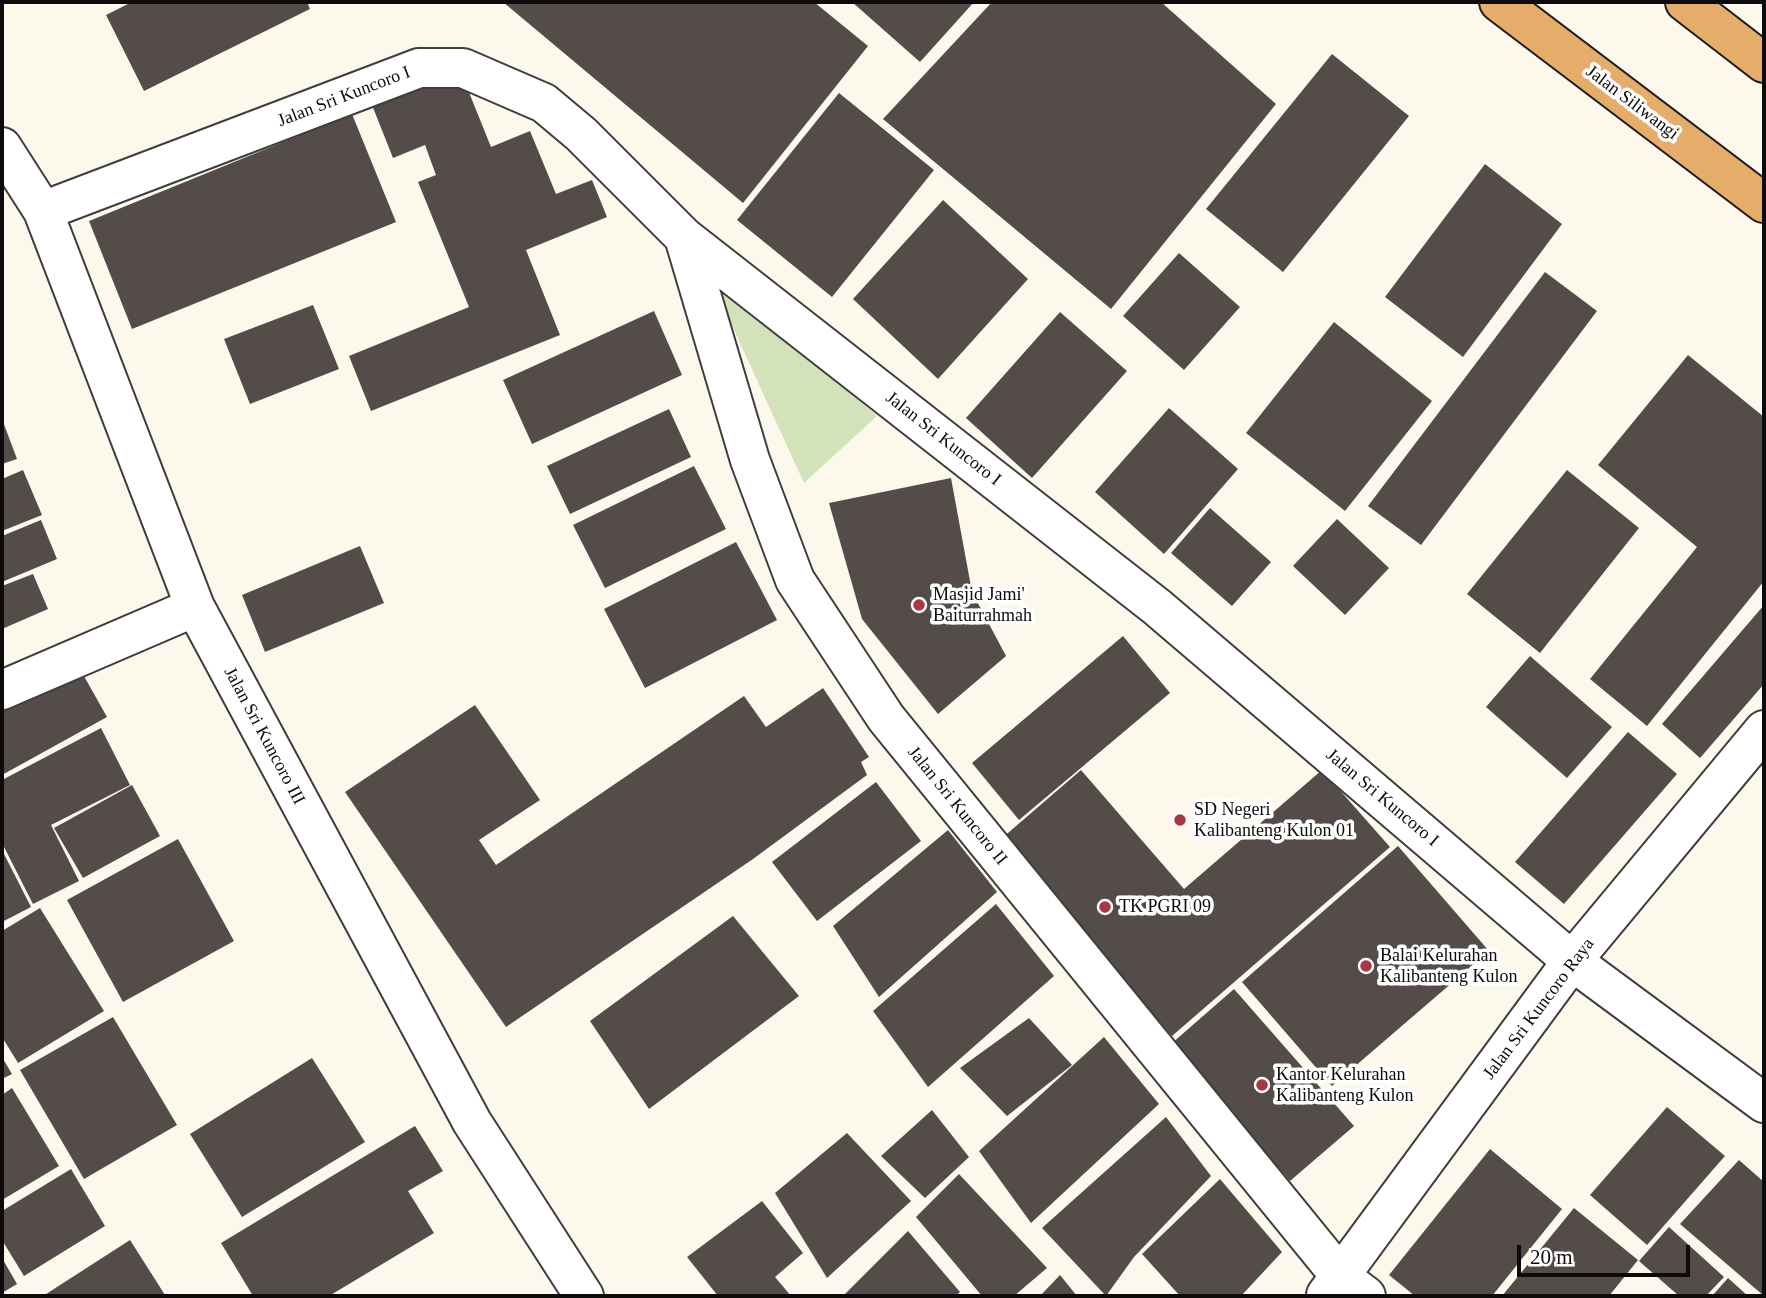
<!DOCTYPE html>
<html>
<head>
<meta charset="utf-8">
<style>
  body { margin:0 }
  #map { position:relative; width:1766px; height:1298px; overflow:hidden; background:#fdf8ec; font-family:"Times New Roman",serif }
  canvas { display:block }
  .frame { position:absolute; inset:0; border:4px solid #0b0b0b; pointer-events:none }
  .scale { position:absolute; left:1517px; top:1245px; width:173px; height:32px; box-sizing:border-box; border:4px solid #0b0b0b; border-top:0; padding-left:9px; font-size:21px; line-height:24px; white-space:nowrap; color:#0b0b0b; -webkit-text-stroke:5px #fff; paint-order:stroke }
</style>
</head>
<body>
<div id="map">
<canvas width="1766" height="1298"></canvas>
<div class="frame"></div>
<div class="scale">20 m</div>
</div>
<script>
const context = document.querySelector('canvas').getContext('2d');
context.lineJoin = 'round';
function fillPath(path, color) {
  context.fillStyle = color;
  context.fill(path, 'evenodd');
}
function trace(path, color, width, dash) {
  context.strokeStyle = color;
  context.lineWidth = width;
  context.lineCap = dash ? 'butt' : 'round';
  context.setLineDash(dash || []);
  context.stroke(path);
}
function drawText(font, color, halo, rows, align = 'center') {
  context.font = font + ' "Times New Roman",serif';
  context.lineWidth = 7;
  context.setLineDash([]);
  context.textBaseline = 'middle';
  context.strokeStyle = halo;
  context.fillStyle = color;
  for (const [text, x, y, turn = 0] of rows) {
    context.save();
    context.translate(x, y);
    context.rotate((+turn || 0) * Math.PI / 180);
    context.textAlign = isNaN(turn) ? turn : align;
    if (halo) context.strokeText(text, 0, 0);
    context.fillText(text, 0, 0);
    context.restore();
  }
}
fillPath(new Path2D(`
  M 729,290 L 877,416 L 804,483 L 719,297 Z`), '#d2e3ba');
fillPath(new Path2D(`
  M 132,2 L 307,2 L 310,9 L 144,91 L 106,15 Z
  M 503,2 L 814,2 L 868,46 L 743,203 Z
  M 852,2 L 974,2 L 920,62 Z
  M 992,2 L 1161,2 L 1276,104 L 1111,309 L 883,119 Z
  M 1332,54 L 1409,116 L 1283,272 L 1206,209 Z
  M 460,70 L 491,147 L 530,131 L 556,194 L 592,180 L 607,217 L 526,250 L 560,335 L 371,411 L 349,356 L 469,307 L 418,182 L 436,175 L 425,145 L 393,158 L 372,105 Z
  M 839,93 L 934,170 L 832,297 L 737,220 Z
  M 352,114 L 396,222 L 132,329 L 89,221 Z
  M 1485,164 L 1562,224 L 1463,357 L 1385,297 Z
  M 943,200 L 1028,279 L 938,379 L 853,299 Z
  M 1179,253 L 1240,307 L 1184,370 L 1123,316 Z
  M 1545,272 L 1597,311 L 1421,545 L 1368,506 Z
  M 313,305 L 339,369 L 250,404 L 224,339 Z
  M 654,311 L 682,375 L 532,444 L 503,380 Z
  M 1060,312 L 1127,371 L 1032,478 L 966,418 Z
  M 1334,322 L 1432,401 L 1345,511 L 1246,433 Z
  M 1688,355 L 1764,417 L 1764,581 L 1647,726 L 1590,679 L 1697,547 L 1598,465 Z
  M 1169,408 L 1238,469 L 1164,554 L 1095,492 Z
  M 669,409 L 691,457 L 570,514 L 547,466 Z
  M 2,419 L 17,459 L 2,464 Z
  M 694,466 L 726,529 L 605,588 L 573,525 Z
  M 23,470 L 42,515 L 2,531 L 2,479 Z
  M 1567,470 L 1639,528 L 1540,653 L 1467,594 Z
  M 951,478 L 972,592 L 1006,656 L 938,714 L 862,619 L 829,503 Z
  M 1210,508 L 1271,562 L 1232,606 L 1171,553 Z
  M 1337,519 L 1389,568 L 1345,615 L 1293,566 Z
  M 41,520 L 57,559 L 2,582 L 2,536 Z
  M 736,542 L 777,620 L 645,688 L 604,609 Z
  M 360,546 L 384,603 L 265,652 L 242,595 Z
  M 33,574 L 48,609 L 2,629 L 2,586 Z
  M 1764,605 L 1764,684 L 1700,758 L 1662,724 Z
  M 1123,636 L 1170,693 L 1019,820 L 972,763 Z
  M 1530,656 L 1612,727 L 1567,778 L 1486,707 Z
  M 80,669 L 107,717 L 2,775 L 2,712 Z
  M 823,688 L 869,757 L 861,762 L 867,775 L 753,859 L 506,1027 L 345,792 L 475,705 L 540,800 L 479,840 L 496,865 L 744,696 L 766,727 Z
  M 101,728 L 130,785 L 51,825 L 79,881 L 33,904 L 2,843 L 2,780 Z
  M 1628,732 L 1677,774 L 1564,904 L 1515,862 Z
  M 1081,770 L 1184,889 L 1322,770 L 1390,847 L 1172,1036 L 1001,839 Z
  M 876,782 L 921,841 L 817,921 L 772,862 Z
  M 132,785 L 160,836 L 83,878 L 54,828 Z
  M 948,830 L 997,892 L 879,997 L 833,926 Z
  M 178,839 L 234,941 L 123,1002 L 67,900 Z
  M 1398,846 L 1489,951 L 1332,1086 L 1242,982 Z
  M 2,850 L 31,907 L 2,922 Z
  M 996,904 L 1054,976 L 928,1087 L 873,1011 Z
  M 40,908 L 104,1011 L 18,1063 L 2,1037 L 2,931 Z
  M 733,916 L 799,996 L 649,1109 L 590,1021 Z
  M 1234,989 L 1354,1126 L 1290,1181 L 1171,1044 Z
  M 113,1017 L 177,1125 L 84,1179 L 20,1070 Z
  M 1029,1018 L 1072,1065 L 1007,1116 L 960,1068 Z
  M 1104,1037 L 1159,1104 L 1031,1223 L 979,1151 Z
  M 2,1057 L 12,1074 L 2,1079 Z
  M 312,1058 L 365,1142 L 242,1217 L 190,1134 Z
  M 12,1088 L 59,1166 L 2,1200 L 2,1095 Z
  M 1667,1107 L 1725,1156 L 1647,1245 L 1590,1195 Z
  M 932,1110 L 969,1157 L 925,1198 L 881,1156 Z
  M 1166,1117 L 1211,1176 L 1134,1257 L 1106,1296 L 1042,1228 Z
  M 415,1126 L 443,1171 L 408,1191 L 434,1233 L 329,1296 L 253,1296 L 221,1243 Z
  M 847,1133 L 911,1201 L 827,1278 L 775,1193 Z
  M 1490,1149 L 1562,1209 L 1492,1296 L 1415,1296 L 1389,1275 Z
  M 1739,1160 L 1764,1182 L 1764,1296 L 1680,1224 Z
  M 71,1169 L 105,1226 L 24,1276 L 2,1240 L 2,1211 Z
  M 959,1174 L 1047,1268 L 1014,1296 L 982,1296 L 916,1217 Z
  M 1220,1179 L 1282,1252 L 1241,1296 L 1180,1296 L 1142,1254 Z
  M 762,1201 L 803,1253 L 775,1277 L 791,1296 L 718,1296 L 687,1257 Z
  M 1574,1208 L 1638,1260 L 1609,1296 L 1502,1296 Z
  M 1669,1227 L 1724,1277 L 1706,1296 L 1679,1296 L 1639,1261 Z
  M 908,1231 L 960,1292 L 956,1296 L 843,1296 Z
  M 130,1240 L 165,1295 L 43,1296 Z
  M 2,1258 L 17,1284 L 2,1293 Z
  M 1060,1275 L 1077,1296 L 1040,1296 Z
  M 1728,1278 L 1748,1296 L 1712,1296 Z`), '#534c49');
const minor = new Path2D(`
  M 2,147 L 43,211 L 195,607 L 472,1122 L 584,1296
  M 43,211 L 419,68 L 463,68 L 544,103 L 581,134 L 684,237 L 1157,607 L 1572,961 L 1764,1103
  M 684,237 L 750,460 L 795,580 L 886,718 L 930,772 L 1341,1277 L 1366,1296
  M 2,690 L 195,607
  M 1326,1295 L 1572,961 L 1764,730`);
const trunk = new Path2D(`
  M 1499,2 L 1764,203
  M 1685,2 L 1764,63`);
trace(minor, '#3e3e3e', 42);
trace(trunk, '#1c1c1c', 42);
trace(minor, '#fff', 38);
trace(trunk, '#e6ac6a', 38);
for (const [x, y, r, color] of [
  [919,605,7,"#aa3543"],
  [1180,820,7,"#aa3543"],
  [1105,907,7,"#aa3543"],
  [1366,966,7,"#aa3543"],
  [1262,1085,7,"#aa3543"]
]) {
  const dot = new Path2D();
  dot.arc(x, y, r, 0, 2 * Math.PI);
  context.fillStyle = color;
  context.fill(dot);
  trace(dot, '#fff', 2.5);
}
drawText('18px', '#0b0b0b', '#fff', [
  ["Jalan Sri Kuncoro I",344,97,-21],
  ["Jalan Siliwangi",1632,103,37],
  ["Jalan Sri Kuncoro I",943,439,38],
  ["Jalan Sri Kuncoro III",264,736,62],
  ["Jalan Sri Kuncoro I",1382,798,40],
  ["Jalan Sri Kuncoro II",957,806,51],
  ["Jalan Sri Kuncoro Raya",1539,1009,-53]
]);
drawText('18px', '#0b0b0b', '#fff', [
  ["Masjid Jami'",933,595],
  ["Baiturrahmah",933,616],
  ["SD Negeri",1194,810],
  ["Kalibanteng Kulon 01",1194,831],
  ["TK PGRI 09",1119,907],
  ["Balai Kelurahan",1380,956],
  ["Kalibanteng Kulon",1380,977],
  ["Kantor Kelurahan",1276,1075],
  ["Kalibanteng Kulon",1276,1096]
], 'left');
</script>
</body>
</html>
